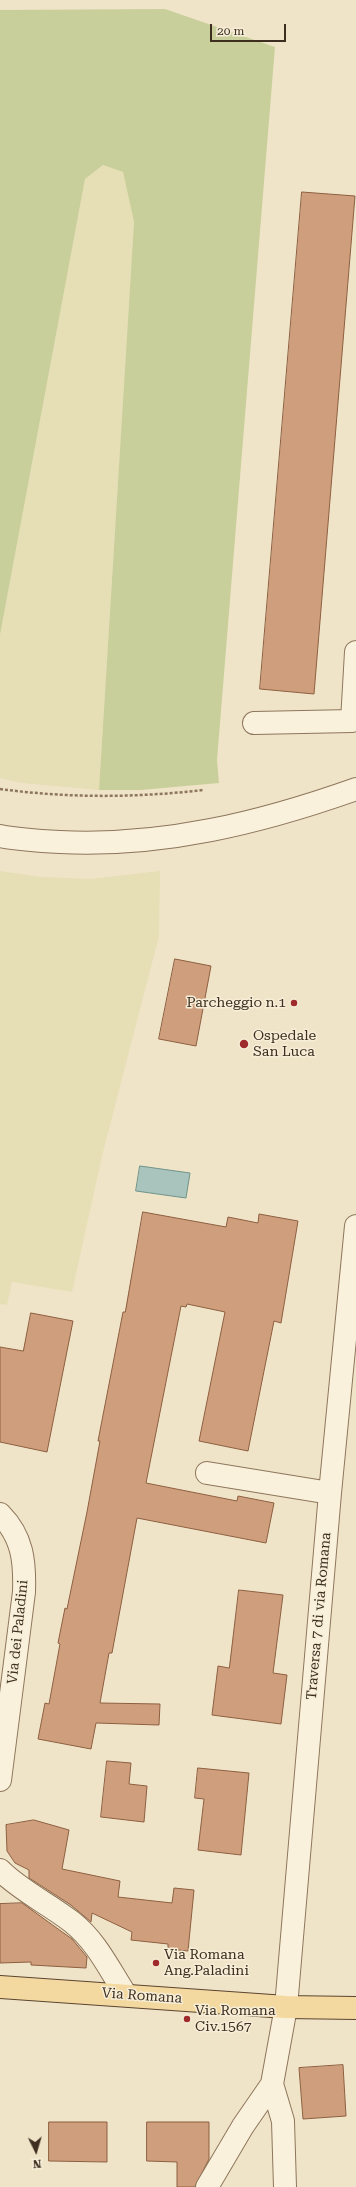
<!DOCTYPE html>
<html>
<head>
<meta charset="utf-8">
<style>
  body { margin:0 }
  #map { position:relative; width:356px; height:2187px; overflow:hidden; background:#f0e4c8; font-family:"Roboto Serif",serif }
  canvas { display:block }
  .north { position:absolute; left:16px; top:2131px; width:40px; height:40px; -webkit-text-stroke:3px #f7eed8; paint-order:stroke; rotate:175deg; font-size:11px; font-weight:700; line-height:16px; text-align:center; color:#3d2e20 }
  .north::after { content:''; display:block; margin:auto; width:14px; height:18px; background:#3d2e20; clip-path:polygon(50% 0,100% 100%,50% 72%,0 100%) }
  .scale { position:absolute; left:210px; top:24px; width:76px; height:18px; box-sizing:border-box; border:2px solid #3d2e20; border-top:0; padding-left:5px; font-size:12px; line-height:14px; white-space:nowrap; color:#3d2e20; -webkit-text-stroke:3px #f7eed8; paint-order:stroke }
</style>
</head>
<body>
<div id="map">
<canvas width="356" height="2187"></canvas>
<div class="north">N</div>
<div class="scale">20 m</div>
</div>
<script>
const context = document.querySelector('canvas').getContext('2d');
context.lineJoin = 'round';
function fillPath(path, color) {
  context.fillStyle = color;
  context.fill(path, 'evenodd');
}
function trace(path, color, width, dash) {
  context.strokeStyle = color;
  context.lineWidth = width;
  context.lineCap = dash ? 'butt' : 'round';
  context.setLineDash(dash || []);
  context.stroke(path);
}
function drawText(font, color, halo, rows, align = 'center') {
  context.font = font + ' "Roboto Serif",serif';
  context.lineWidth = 3;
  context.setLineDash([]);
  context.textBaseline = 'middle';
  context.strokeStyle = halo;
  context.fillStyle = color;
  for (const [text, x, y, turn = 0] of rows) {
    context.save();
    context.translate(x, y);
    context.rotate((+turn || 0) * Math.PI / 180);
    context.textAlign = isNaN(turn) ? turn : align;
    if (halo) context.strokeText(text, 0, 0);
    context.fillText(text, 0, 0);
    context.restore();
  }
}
fillPath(new Path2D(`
  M 103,165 L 123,172 L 134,222 L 99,790 L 22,783 L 0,778 L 0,635 L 85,179 Z
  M 0,871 L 41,877 L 90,879 L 160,871 L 159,936 L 103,1152 L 72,1292 L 12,1282 L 7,1305 L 0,1304 Z`), '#e6deb5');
fillPath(new Path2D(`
  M 165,9 L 275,47 L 217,760 L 219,783 L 141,790 L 99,790 L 134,222 L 123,172 L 103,165 L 85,179 L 0,635 L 0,10 Z`), '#c9cf9b');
const water = new Path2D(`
  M 140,1166 L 190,1173 L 186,1198 L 136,1191 Z`);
fillPath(water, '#a9c4bc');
trace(water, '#6f938a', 1);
const building = new Path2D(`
  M 302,192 L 355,196 L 314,694 L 260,689 Z
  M 175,959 L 211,966 L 196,1046 L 159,1039 Z
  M 143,1212 L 226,1227 L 228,1217 L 258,1223 L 259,1214 L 298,1221 L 281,1323 L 274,1321 L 248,1451 L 199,1441 L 225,1312 L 187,1304 L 186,1307 L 181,1306 L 146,1483 L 237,1501 L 238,1496 L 274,1503 L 266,1543 L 137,1518 L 112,1653 L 109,1653 L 100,1703 L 160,1704 L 159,1725 L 96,1723 L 91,1749 L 38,1739 L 45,1703 L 49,1704 L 60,1644 L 58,1643 L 65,1608 L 67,1609 L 87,1512 L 100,1441 L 98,1441 L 123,1312 L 125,1312 Z
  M 31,1313 L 73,1321 L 47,1452 L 0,1442 L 0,1347 L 23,1351 Z
  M 239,1590 L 283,1595 L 273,1673 L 287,1675 L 281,1724 L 212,1715 L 218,1666 L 229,1668 Z
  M 107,1761 L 131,1763 L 129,1784 L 147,1786 L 144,1822 L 101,1817 Z
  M 198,1768 L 249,1773 L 241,1855 L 198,1850 L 204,1799 L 195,1798 Z
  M 34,1820 L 69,1830 L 62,1869 L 120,1881 L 118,1897 L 172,1903 L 174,1888 L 194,1890 L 188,1951 L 168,1949 L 168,1944 L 131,1940 L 132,1932 L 92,1913 L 91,1922 L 71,1905 L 29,1878 L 29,1870 L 15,1863 L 7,1851 L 6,1825 Z
  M 22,1903 L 72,1939 L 87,1957 L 86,1968 L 31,1965 L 31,1962 L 0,1963 L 0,1904 Z
  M 343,2065 L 346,2116 L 303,2119 L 299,2068 Z
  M 49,2122 L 107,2122 L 107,2162 L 49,2161 Z
  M 147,2122 L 209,2122 L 209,2159 L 195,2187 L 177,2187 L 177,2162 L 147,2161 Z`);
fillPath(building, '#cf9f7d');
trace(building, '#8d5f41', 1);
const minor = new Path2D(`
  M 254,723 L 352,721 L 356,652
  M 0,836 C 20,840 40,841 60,842 C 162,847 260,823 356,789
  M 207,1473 L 330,1493
  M 0,1514 C 23,1537 25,1562 24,1592 L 0,1780
  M 0,1870 C 21,1891 49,1904 72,1922 C 97,1942 109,1969 126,1995
  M 272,2084 L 283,2121 L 285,2187
  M 207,2187 L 243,2126 L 272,2084 L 286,2007 L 330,1493 L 356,1226`);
const major = new Path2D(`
  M 0,1987 L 286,2007 L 356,2008`);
trace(minor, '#8d765c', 24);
trace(major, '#5b4430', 24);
trace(new Path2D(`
  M 0,789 C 68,798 134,798 203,790`), '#8d765c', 2.5, [3, 2]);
trace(minor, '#faf1dc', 22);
trace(major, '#f3d9a0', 22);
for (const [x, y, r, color] of [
  [294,1003,4,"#9e2a2b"],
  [244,1044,5,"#9e2a2b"],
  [156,1963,4,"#9e2a2b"],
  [187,2019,4,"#9e2a2b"]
]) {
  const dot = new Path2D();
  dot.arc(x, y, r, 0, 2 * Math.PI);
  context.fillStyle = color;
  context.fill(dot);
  trace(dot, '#f7eed8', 1.5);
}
drawText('14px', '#3d2e20', '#f7eed8', [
  ["Parcheggio n.1",286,1003,"right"],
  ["Ospedale",253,1036],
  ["San Luca",253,1052],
  ["Via Romana",164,1955],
  ["Ang.Paladini",164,1971],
  ["Via Romana",195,2011],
  ["Civ.1567",195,2027]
], 'left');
drawText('14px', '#3d2e20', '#f7eed8', [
  ["Traversa 7 di via Romana",319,1616,-85],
  ["Via dei Paladini",18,1632,-84],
  ["Via Romana",142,1996,4]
]);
</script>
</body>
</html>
